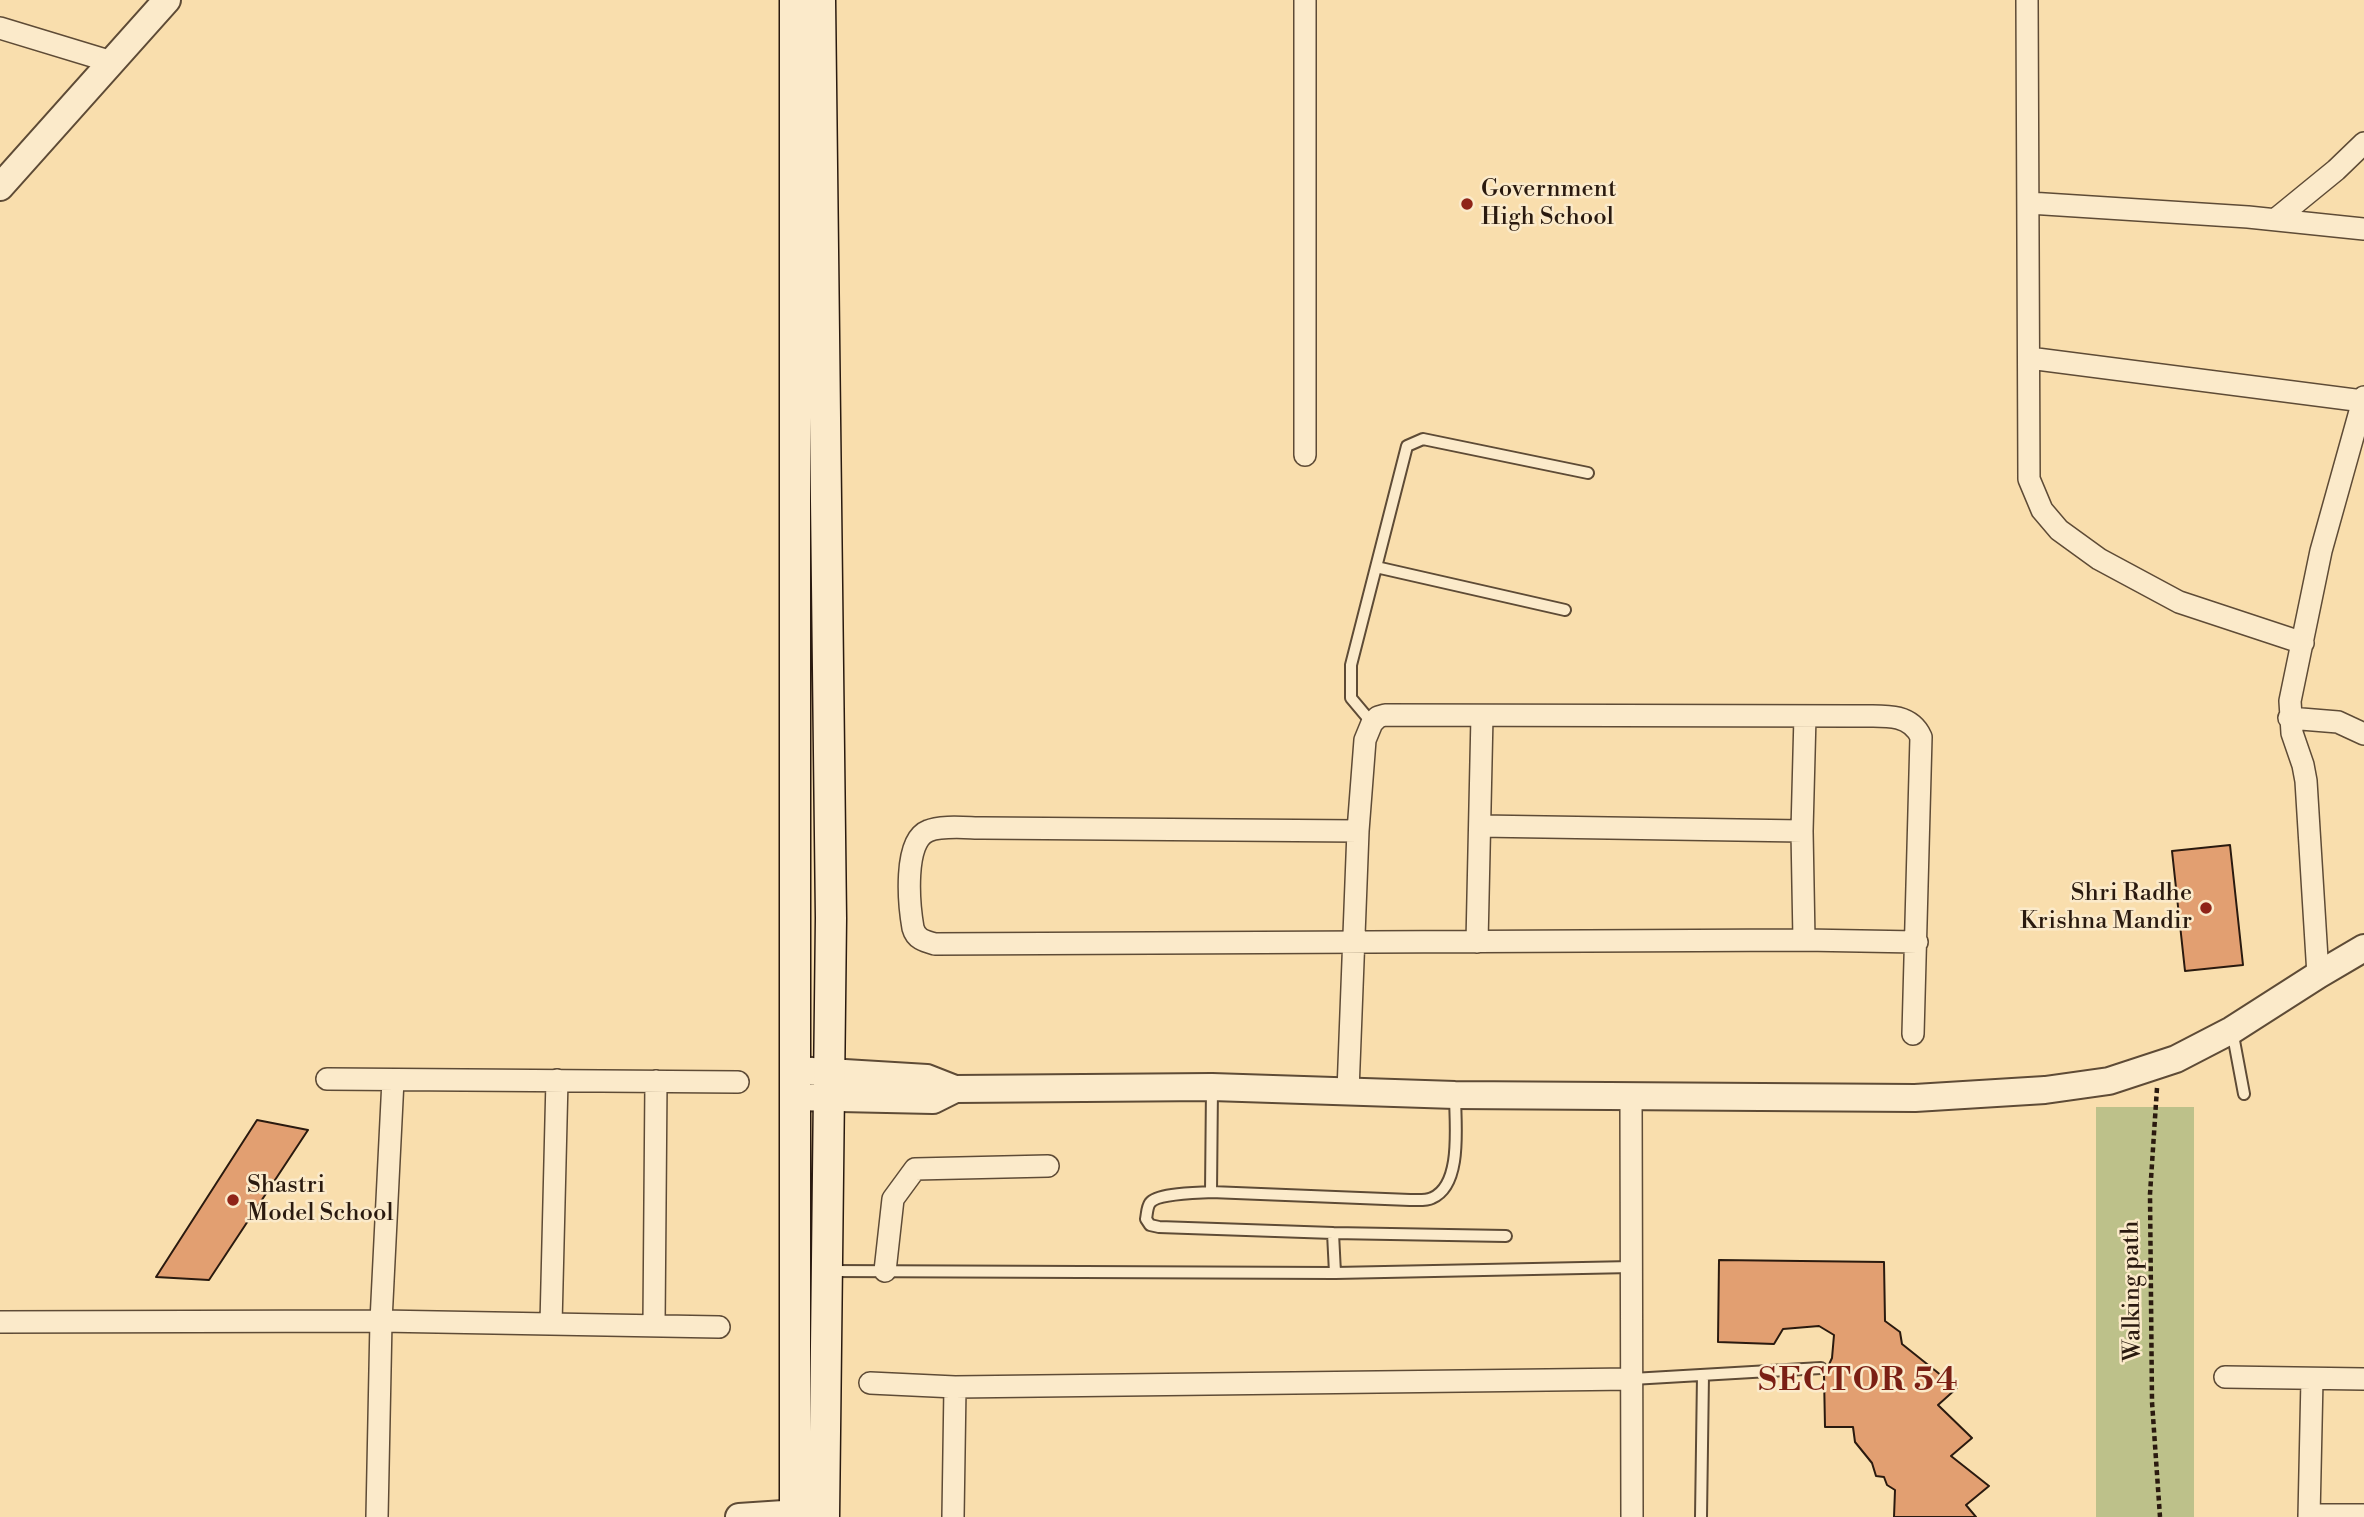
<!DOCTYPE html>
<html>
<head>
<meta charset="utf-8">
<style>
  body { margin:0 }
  canvas { display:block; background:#f9dead }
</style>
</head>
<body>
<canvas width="2364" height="1517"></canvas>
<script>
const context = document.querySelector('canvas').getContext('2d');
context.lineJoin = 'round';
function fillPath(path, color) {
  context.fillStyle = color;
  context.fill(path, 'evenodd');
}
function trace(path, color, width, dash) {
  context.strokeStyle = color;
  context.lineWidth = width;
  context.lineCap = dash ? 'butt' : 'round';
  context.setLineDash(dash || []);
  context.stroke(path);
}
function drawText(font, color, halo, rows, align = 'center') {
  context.font = font + ' "Libre Bodoni",serif';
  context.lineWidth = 5;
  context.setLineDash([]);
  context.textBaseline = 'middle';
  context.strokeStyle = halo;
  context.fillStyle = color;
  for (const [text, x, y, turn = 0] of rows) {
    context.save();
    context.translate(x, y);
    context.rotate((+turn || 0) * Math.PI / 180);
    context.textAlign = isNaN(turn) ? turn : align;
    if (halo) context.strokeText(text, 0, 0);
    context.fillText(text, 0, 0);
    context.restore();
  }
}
fillPath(new Path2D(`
  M 2096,1107 L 2194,1107 L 2194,1517 L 2096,1517 Z`), '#bdc18a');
const building = new Path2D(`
  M 2230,845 L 2243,965 L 2185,971 L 2172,851 Z
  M 257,1120 L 308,1130 L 209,1280 L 156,1277 Z
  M 1719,1260 L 1884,1262 L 1885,1321 L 1900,1332 L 1902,1344 L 1957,1388 L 1938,1405 L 1972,1438 L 1951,1456 L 1989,1486 L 1966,1505 L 1976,1517 L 1894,1517 L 1895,1490 L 1887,1485 L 1884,1477 L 1876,1476 L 1872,1463 L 1855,1442 L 1853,1427 L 1825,1427 L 1824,1375 L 1832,1358 L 1834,1335 L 1819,1326 L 1783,1329 L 1774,1344 L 1718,1342 Z`);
fillPath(building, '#e29f71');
trace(building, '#2a1a0f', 2);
const service = new Path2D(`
  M 1376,567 L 1565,610
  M 1372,723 L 1351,698 L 1351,665 L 1407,446 L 1423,439 L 1588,473
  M 2232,1030 L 2244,1094
  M 1212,1087 L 1211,1192 C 1198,1193 1157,1193 1150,1203 C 1147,1207 1147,1214 1146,1219 L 1150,1225 L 1159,1227 L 1333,1233
  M 1211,1192 L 1410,1200 C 1417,1200 1426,1201 1432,1198 C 1463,1185 1455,1123 1455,1095
  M 829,1271 L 1335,1273 L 1632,1267
  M 1335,1273 L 1333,1233 L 1506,1236
  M 1632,1379 L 1821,1368
  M 1701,1517 L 1703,1375`);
const minor = new Path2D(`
  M 1305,0 L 1305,455
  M 2027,0 L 2029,479 L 2042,510 L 2059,530 L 2099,559 L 2179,602 L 2303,643
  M 0,28 L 112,62
  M 2029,203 L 2248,217 L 2364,229
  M 2276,219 L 2336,170 L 2364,143
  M 2029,358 L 2363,401
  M 2289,718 L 2338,722 L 2364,734
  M 1480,826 L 1802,831
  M 1358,831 L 983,828 C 968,828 941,825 928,831 C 903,841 909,905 913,928 C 916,939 924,941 935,944 L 1804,940 L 1917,942
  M 1804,940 L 1802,831 L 1805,716
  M 1477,942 L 1482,716
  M 2318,975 L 2306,781 L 2303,765 L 2292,733 L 2290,701 L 2321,551 L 2364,397
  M 327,1079 L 738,1082
  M 1348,1091 L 1358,831 L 1365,740 L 1372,723 L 1378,717 L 1385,715 L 1852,716 C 1877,717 1909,710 1921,737 L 1913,1034
  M 1631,1097 L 1632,1517
  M 885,1271 L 893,1199 L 915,1169 L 1048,1166
  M 0,1322 L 381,1321 L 719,1327
  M 551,1324 L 557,1080
  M 654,1324 L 656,1081
  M 2225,1377 L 2364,1379
  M 870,1383 L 955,1387 L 1632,1379
  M 2309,1515 L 2364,1515
  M 377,1517 L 381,1321 L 393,1080
  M 953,1517 L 955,1387
  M 2309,1517 L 2312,1379`);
const tertiary = new Path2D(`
  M 0,187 L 167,0
  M 795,1070 L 927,1078 L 955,1089 L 1212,1087 L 1455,1095 L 1915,1098 L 2045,1090 L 2109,1081 L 2176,1059 L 2232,1030 L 2318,975 L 2364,948
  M 794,1097 L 933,1100 L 955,1089
  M 739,1517 L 814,1512`);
const secondary = new Path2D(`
  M 795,0 L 795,1517
  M 820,0 L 831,918 L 824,1517`);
trace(service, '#5e4b36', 14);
trace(minor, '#5e4b36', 24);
trace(tertiary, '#5e4b36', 30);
trace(secondary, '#2a1a0f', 33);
trace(new Path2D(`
  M 2157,1088 L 2150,1194 L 2152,1402 L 2160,1517`), '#2a1a0f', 4.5, [5, 3.5]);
trace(service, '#fbeaca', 10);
trace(minor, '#fbeaca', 21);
trace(tertiary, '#fbeaca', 26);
trace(secondary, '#fbeaca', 30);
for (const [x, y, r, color] of [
  [1467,204,7,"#8f2418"],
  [2206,908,7,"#8f2418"],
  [233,1200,7,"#8f2418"]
]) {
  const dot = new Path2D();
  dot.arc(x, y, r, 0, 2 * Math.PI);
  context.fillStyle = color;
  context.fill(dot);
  trace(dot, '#fbeaca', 2.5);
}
drawText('24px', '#2a1a0f', '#fbeaca', [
  ["Government",1481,190],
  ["High School",1481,218],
  ["Shri Radhe",2192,894,"right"],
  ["Krishna Mandir",2192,922,"right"],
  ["Shastri",247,1186],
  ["Model School",247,1214]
], 'left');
drawText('24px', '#2a1a0f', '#fbeaca', [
  ["Walking path",2133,1291,-91]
]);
context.letterSpacing = '2px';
drawText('bold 32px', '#7a1f14', '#fbeaca', [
  ["SECTOR 54",1859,1382]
]);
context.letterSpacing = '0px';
</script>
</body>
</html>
